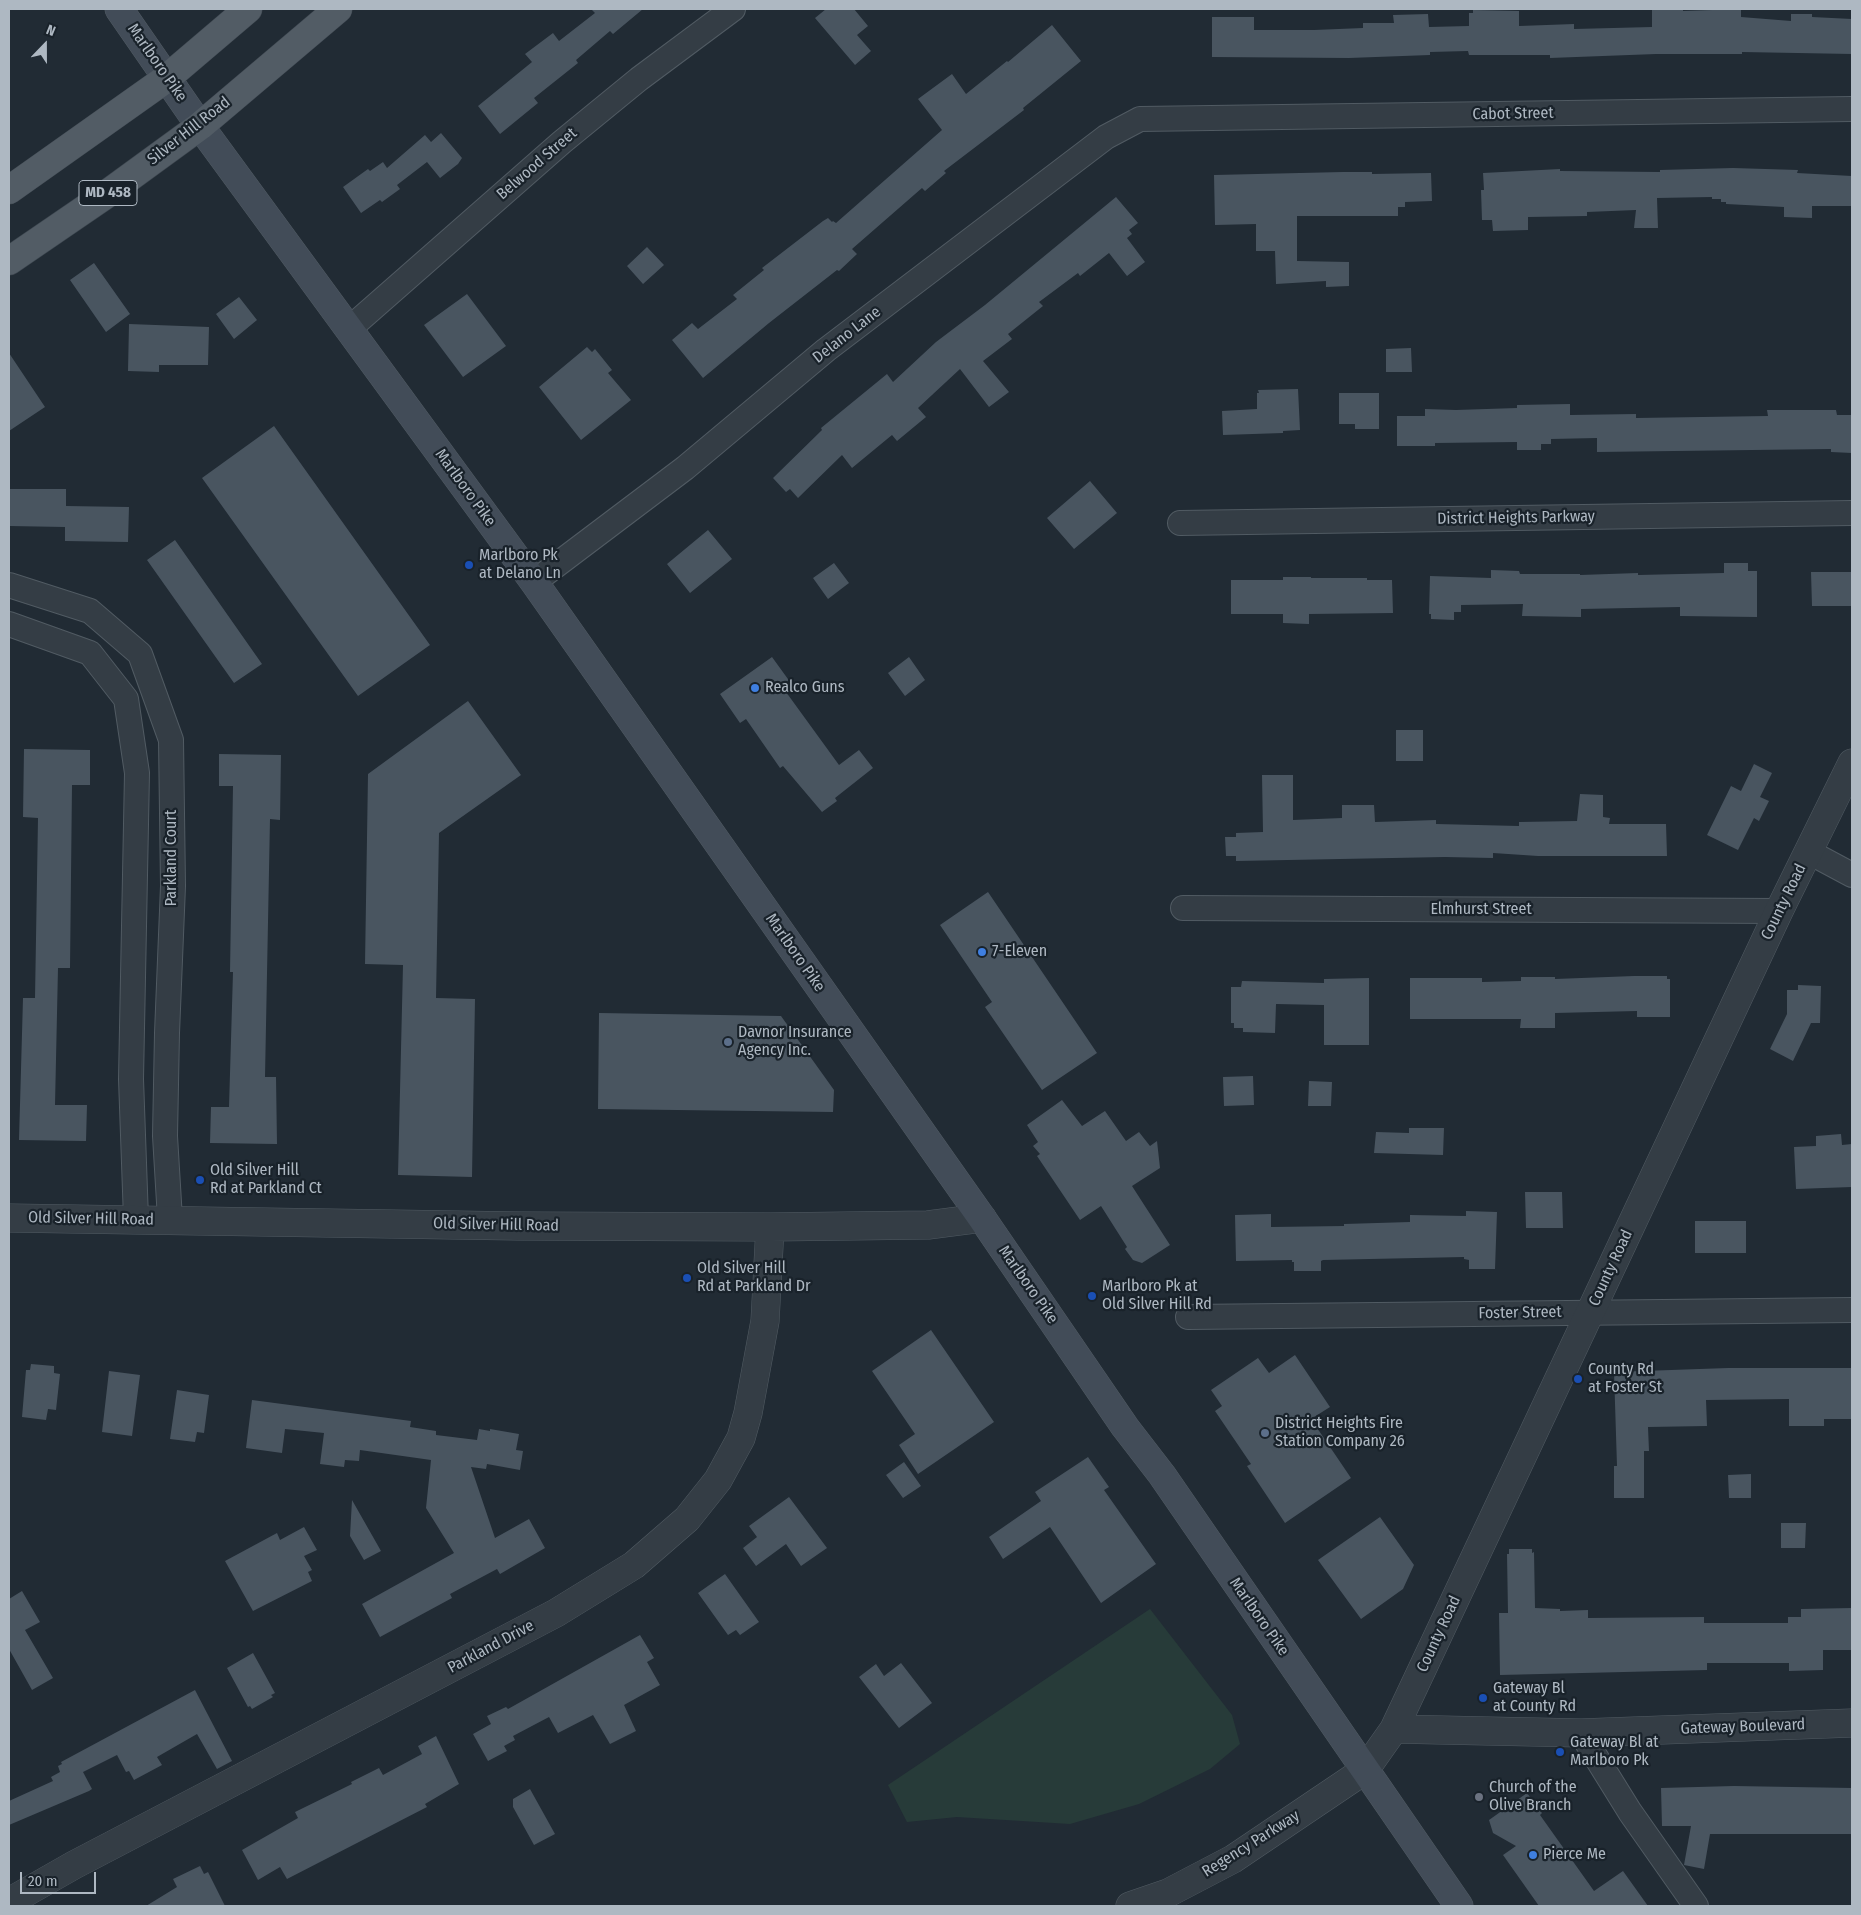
<!DOCTYPE html>
<html>
<head>
<meta charset="utf-8">
<style>
  body { margin:0 }
  #map { position:relative; width:1861px; height:1915px; overflow:hidden; background:#212b34; font-family:"Fira Sans Condensed",sans-serif }
  canvas { display:block }
  .frame { position:absolute; inset:0; border:10px solid #aeb8c2; pointer-events:none }
  .north { position:absolute; left:20px; top:20px; width:50px; height:50px; -webkit-text-stroke:4px #19222a; paint-order:stroke; rotate:22deg; font-size:14px; font-weight:700; line-height:20px; text-align:center; color:#aeb8c2 }
  .north::after { content:''; display:block; margin:auto; width:18px; height:22px; background:#aeb8c2; clip-path:polygon(50% 0,100% 100%,50% 72%,0 100%) }
  .scale { position:absolute; left:20px; top:1872px; width:76px; height:22px; box-sizing:border-box; border:2px solid #aeb8c2; border-top:0; padding-left:6px; font-size:15px; line-height:18px; white-space:nowrap; color:#aeb8c2; -webkit-text-stroke:4px #19222a; paint-order:stroke }
</style>
</head>
<body>
<div id="map">
<canvas width="1861" height="1915"></canvas>
<div class="frame"></div>
<div class="north">N</div>
<div class="scale">20 m</div>
</div>
<script>
const context = document.querySelector('canvas').getContext('2d');
context.lineJoin = 'round';
function fillPath(path, color) {
  context.fillStyle = color;
  context.fill(path, 'evenodd');
}
function trace(path, color, width, dash) {
  context.strokeStyle = color;
  context.lineWidth = width;
  context.lineCap = dash ? 'butt' : 'round';
  context.setLineDash(dash || []);
  context.stroke(path);
}
function drawText(font, color, halo, rows, align = 'center') {
  context.font = font + ' "Fira Sans Condensed",sans-serif';
  context.lineWidth = 4.5;
  context.setLineDash([]);
  context.textBaseline = 'middle';
  context.strokeStyle = halo;
  context.fillStyle = color;
  for (const [text, x, y, turn = 0] of rows) {
    context.save();
    context.translate(x, y);
    context.rotate((+turn || 0) * Math.PI / 180);
    context.textAlign = isNaN(turn) ? turn : align;
    if (halo) context.strokeText(text, 0, 0);
    context.fillText(text, 0, 0);
    context.restore();
  }
}
fillPath(new Path2D(`
  M 1150,1609 L 1232,1715 L 1240,1744 L 1210,1769 L 1139,1804 L 1070,1824 L 957,1817 L 907,1822 L 888,1785 Z`), '#273b39');
fillPath(new Path2D(`
  M 591,9 L 643,9 L 613,34 L 610,31 L 576,60 L 578,63 L 534,98 L 538,103 L 500,134 L 478,106 L 532,62 L 525,54 L 553,33 L 559,41 L 595,13 Z
  M 826,9 L 854,9 L 868,26 L 857,35 L 871,51 L 855,65 L 815,18 Z
  M 1652,9 L 1683,9 L 1683,11 L 1741,9 L 1741,17 L 1791,21 L 1791,14 L 1812,14 L 1812,17 L 1852,19 L 1852,54 L 1742,52 L 1742,54 L 1656,54 L 1550,58 L 1550,55 L 1469,55 L 1468,51 L 1430,52 L 1430,55 L 1349,58 L 1212,57 L 1212,17 L 1254,17 L 1254,30 L 1314,30 L 1363,28 L 1363,23 L 1394,23 L 1393,15 L 1428,14 L 1429,27 L 1469,26 L 1469,13 L 1473,13 L 1473,10 L 1519,11 L 1519,26 L 1574,24 L 1574,29 L 1652,27 Z
  M 1052,25 L 1081,61 L 1023,108 L 1024,110 L 944,171 L 946,173 L 925,191 L 922,188 L 852,249 L 857,254 L 839,271 L 837,270 L 769,323 L 703,378 L 672,340 L 692,323 L 698,329 L 737,299 L 733,295 L 764,270 L 762,268 L 823,221 L 828,218 L 832,222 L 833,221 L 836,223 L 942,130 L 918,99 L 952,74 L 966,94 L 1007,61 L 1008,62 Z
  M 441,133 L 462,158 L 458,164 L 440,178 L 427,162 L 397,185 L 400,189 L 382,202 L 380,200 L 361,213 L 343,187 L 368,169 L 370,171 L 383,162 L 387,168 L 425,135 L 431,142 Z
  M 1733,168 L 1798,170 L 1797,173 L 1852,176 L 1852,206 L 1812,206 L 1812,218 L 1784,217 L 1784,207 L 1726,204 L 1726,202 L 1721,202 L 1721,199 L 1712,199 L 1712,197 L 1657,198 L 1658,228 L 1634,228 L 1636,210 L 1587,212 L 1587,216 L 1528,217 L 1528,230 L 1493,231 L 1492,220 L 1482,220 L 1481,190 L 1484,190 L 1483,173 L 1560,169 L 1560,171 L 1660,172 L 1660,170 Z
  M 1343,172 L 1372,172 L 1372,174 L 1431,173 L 1432,201 L 1405,202 L 1405,207 L 1398,207 L 1398,216 L 1297,216 L 1297,261 L 1349,262 L 1349,286 L 1326,287 L 1326,281 L 1276,284 L 1275,251 L 1256,251 L 1256,224 L 1215,225 L 1214,175 Z
  M 1116,197 L 1138,223 L 1129,230 L 1132,234 L 1127,238 L 1145,262 L 1127,276 L 1109,253 L 1080,276 L 1078,273 L 1039,302 L 1043,306 L 1008,334 L 1012,339 L 983,361 L 1009,392 L 989,407 L 960,369 L 918,408 L 926,417 L 897,441 L 892,435 L 852,468 L 842,455 L 798,498 L 790,489 L 786,492 L 773,478 L 822,430 L 821,428 L 887,374 L 893,382 L 936,342 L 985,305 Z
  M 647,247 L 664,265 L 643,284 L 627,266 Z
  M 94,263 L 130,314 L 106,332 L 70,280 Z
  M 467,294 L 506,346 L 463,377 L 424,325 Z
  M 239,297 L 257,320 L 234,339 L 216,314 Z
  M 129,324 L 209,327 L 208,365 L 159,365 L 159,372 L 128,371 Z
  M 587,347 L 592,352 L 595,349 L 612,370 L 608,373 L 631,400 L 581,440 L 539,387 Z
  M 1411,348 L 1412,372 L 1386,372 L 1386,349 Z
  M 9,353 L 45,407 L 9,431 Z
  M 1298,389 L 1300,430 L 1283,431 L 1283,433 L 1223,435 L 1222,411 L 1257,409 L 1257,393 L 1259,393 L 1258,390 Z
  M 1339,393 L 1379,393 L 1379,429 L 1355,429 L 1355,424 L 1339,424 Z
  M 1570,404 L 1570,415 L 1636,414 L 1636,418 L 1768,416 L 1767,410 L 1836,410 L 1837,415 L 1852,415 L 1852,453 L 1831,452 L 1831,449 L 1597,452 L 1597,438 L 1551,439 L 1551,444 L 1541,444 L 1541,450 L 1517,450 L 1517,442 L 1435,443 L 1435,446 L 1397,446 L 1397,416 L 1425,416 L 1425,409 L 1456,410 L 1517,408 L 1517,405 Z
  M 274,426 L 430,645 L 358,696 L 202,478 Z
  M 1090,481 L 1117,513 L 1074,549 L 1047,518 Z
  M 9,489 L 66,489 L 66,506 L 129,507 L 128,542 L 65,541 L 65,527 L 9,526 Z
  M 708,530 L 732,559 L 690,593 L 667,564 Z
  M 175,540 L 262,664 L 234,683 L 147,560 Z
  M 834,563 L 849,583 L 828,599 L 813,578 Z
  M 1724,563 L 1748,563 L 1748,571 L 1757,571 L 1757,617 L 1680,616 L 1680,607 L 1581,609 L 1581,617 L 1522,616 L 1523,604 L 1461,605 L 1461,612 L 1454,612 L 1454,620 L 1431,619 L 1431,614 L 1429,614 L 1430,576 L 1491,578 L 1491,570 L 1519,571 L 1520,574 L 1580,574 L 1580,575 L 1638,573 L 1638,575 L 1724,573 Z
  M 1811,572 L 1852,572 L 1852,606 L 1812,606 Z
  M 1283,577 L 1311,577 L 1311,578 L 1367,578 L 1367,580 L 1392,580 L 1393,613 L 1309,614 L 1309,624 L 1283,623 L 1283,614 L 1231,614 L 1231,580 L 1283,580 Z
  M 772,657 L 793,686 L 786,692 L 839,765 L 859,750 L 873,768 L 835,798 L 837,801 L 822,812 L 783,766 L 780,768 L 746,719 L 740,723 L 720,694 Z
  M 909,657 L 925,680 L 905,696 L 888,673 Z
  M 468,701 L 521,775 L 439,833 L 436,998 L 475,999 L 472,1177 L 398,1175 L 403,965 L 365,964 L 368,774 Z
  M 1396,730 L 1423,730 L 1423,761 L 1396,761 Z
  M 24,749 L 90,750 L 90,785 L 72,785 L 70,968 L 58,968 L 55,1105 L 87,1105 L 86,1141 L 19,1140 L 23,998 L 35,998 L 38,818 L 23,817 Z
  M 219,754 L 281,755 L 280,820 L 270,819 L 265,1077 L 276,1077 L 277,1144 L 210,1143 L 211,1107 L 229,1107 L 233,972 L 230,972 L 233,786 L 219,786 Z
  M 1754,764 L 1772,773 L 1760,797 L 1769,801 L 1759,821 L 1754,818 L 1738,850 L 1707,835 L 1731,786 L 1741,791 Z
  M 1262,775 L 1293,775 L 1293,820 L 1342,818 L 1342,805 L 1374,805 L 1375,822 L 1436,820 L 1436,824 L 1519,826 L 1519,822 L 1577,821 L 1580,794 L 1603,795 L 1603,817 L 1610,818 L 1609,824 L 1666,824 L 1667,856 L 1538,856 L 1493,853 L 1493,858 L 1445,857 L 1236,861 L 1236,856 L 1226,856 L 1225,837 L 1236,837 L 1236,833 L 1263,832 Z
  M 988,892 L 1097,1053 L 1042,1090 L 985,1007 L 992,1002 L 940,925 Z
  M 1634,976 L 1667,976 L 1667,979 L 1670,979 L 1670,1017 L 1637,1017 L 1637,1011 L 1555,1013 L 1555,1028 L 1520,1028 L 1521,1019 L 1410,1019 L 1410,978 L 1482,978 L 1482,982 L 1521,981 L 1521,977 L 1555,977 L 1555,979 Z
  M 1369,978 L 1369,1045 L 1324,1045 L 1324,1005 L 1276,1004 L 1275,1033 L 1243,1032 L 1243,1028 L 1234,1028 L 1234,1023 L 1231,1023 L 1231,987 L 1241,987 L 1242,981 L 1324,983 L 1324,979 Z
  M 1798,985 L 1821,986 L 1820,1023 L 1811,1023 L 1793,1061 L 1770,1049 L 1787,1014 L 1787,990 L 1798,990 Z
  M 599,1013 L 781,1016 L 834,1090 L 833,1112 L 598,1109 Z
  M 1253,1076 L 1254,1105 L 1224,1106 L 1223,1077 Z
  M 1309,1081 L 1332,1082 L 1331,1106 L 1308,1106 Z
  M 1062,1100 L 1082,1126 L 1105,1111 L 1126,1141 L 1139,1132 L 1150,1146 L 1157,1141 L 1160,1168 L 1132,1186 L 1170,1245 L 1142,1263 L 1133,1260 L 1125,1249 L 1127,1247 L 1101,1206 L 1080,1220 L 1037,1156 L 1040,1154 L 1033,1146 L 1038,1142 L 1027,1125 Z
  M 1409,1128 L 1444,1128 L 1443,1155 L 1374,1153 L 1376,1132 L 1409,1133 Z
  M 1841,1134 L 1842,1145 L 1852,1144 L 1852,1187 L 1796,1189 L 1794,1147 L 1816,1146 L 1816,1136 Z
  M 1525,1192 L 1562,1192 L 1563,1228 L 1526,1228 Z
  M 1466,1211 L 1497,1212 L 1495,1269 L 1469,1269 L 1469,1260 L 1464,1259 L 1464,1257 L 1323,1260 L 1321,1261 L 1321,1271 L 1294,1271 L 1294,1262 L 1292,1262 L 1292,1260 L 1236,1261 L 1235,1215 L 1271,1214 L 1271,1227 L 1344,1226 L 1344,1224 L 1410,1222 L 1410,1215 L 1466,1216 Z
  M 1695,1221 L 1746,1221 L 1746,1253 L 1695,1253 Z
  M 931,1330 L 994,1422 L 918,1474 L 899,1445 L 915,1434 L 872,1371 Z
  M 1295,1355 L 1330,1407 L 1311,1419 L 1351,1478 L 1285,1523 L 1247,1466 L 1251,1464 L 1215,1411 L 1222,1406 L 1211,1390 L 1258,1358 L 1269,1373 Z
  M 31,1364 L 54,1366 L 54,1373 L 60,1374 L 56,1410 L 48,1409 L 46,1420 L 22,1417 L 26,1370 L 30,1370 Z
  M 1728,1368 L 1852,1368 L 1852,1419 L 1824,1419 L 1824,1426 L 1789,1426 L 1789,1399 L 1706,1400 L 1707,1426 L 1648,1427 L 1649,1451 L 1644,1451 L 1644,1498 L 1614,1498 L 1614,1466 L 1617,1466 L 1614,1372 Z
  M 109,1371 L 140,1375 L 132,1436 L 102,1432 Z
  M 177,1390 L 209,1395 L 204,1433 L 197,1432 L 195,1442 L 170,1439 Z
  M 252,1400 L 411,1421 L 410,1427 L 436,1431 L 436,1435 L 477,1440 L 479,1429 L 490,1431 L 490,1429 L 519,1434 L 516,1450 L 523,1451 L 520,1470 L 487,1464 L 486,1469 L 471,1467 L 495,1538 L 529,1519 L 545,1548 L 500,1574 L 497,1569 L 450,1594 L 452,1598 L 380,1637 L 362,1604 L 454,1553 L 426,1508 L 431,1460 L 360,1450 L 359,1461 L 345,1460 L 344,1467 L 320,1464 L 324,1433 L 285,1429 L 282,1453 L 246,1448 Z
  M 1088,1457 L 1109,1487 L 1104,1490 L 1156,1564 L 1101,1603 L 1050,1527 L 1003,1559 L 989,1537 L 1041,1501 L 1035,1492 Z
  M 904,1462 L 921,1486 L 903,1498 L 886,1475 Z
  M 1751,1474 L 1751,1498 L 1729,1498 L 1728,1475 Z
  M 789,1497 L 827,1548 L 801,1566 L 786,1544 L 756,1566 L 743,1548 L 757,1537 L 749,1526 Z
  M 352,1500 L 381,1551 L 364,1560 L 350,1536 Z
  M 1380,1517 L 1414,1565 L 1403,1589 L 1361,1619 L 1318,1560 Z
  M 1781,1523 L 1806,1523 L 1805,1548 L 1781,1548 Z
  M 304,1527 L 317,1550 L 304,1556 L 312,1570 L 308,1572 L 312,1581 L 253,1611 L 225,1561 L 277,1533 L 280,1540 Z
  M 1509,1549 L 1532,1549 L 1532,1553 L 1534,1552 L 1535,1608 L 1560,1609 L 1560,1611 L 1588,1610 L 1588,1618 L 1704,1617 L 1704,1623 L 1788,1623 L 1788,1617 L 1801,1617 L 1801,1609 L 1852,1608 L 1852,1650 L 1823,1650 L 1823,1670 L 1789,1671 L 1789,1663 L 1707,1663 L 1707,1670 L 1500,1675 L 1499,1613 L 1508,1613 L 1507,1554 L 1509,1554 Z
  M 725,1574 L 759,1622 L 740,1635 L 736,1630 L 728,1635 L 698,1593 Z
  M 22,1591 L 40,1622 L 25,1630 L 53,1678 L 32,1690 L 9,1649 L 9,1599 Z
  M 640,1635 L 654,1658 L 647,1662 L 660,1685 L 624,1705 L 636,1731 L 610,1744 L 593,1715 L 558,1733 L 549,1717 L 513,1736 L 515,1740 L 504,1746 L 507,1751 L 488,1761 L 473,1734 L 491,1724 L 487,1716 L 506,1707 L 508,1709 Z
  M 253,1653 L 275,1693 L 271,1695 L 273,1697 L 252,1709 L 250,1706 L 248,1707 L 227,1668 Z
  M 901,1663 L 932,1703 L 899,1728 L 859,1677 L 876,1664 L 884,1676 Z
  M 195,1690 L 232,1761 L 217,1769 L 197,1734 L 157,1757 L 162,1765 L 134,1780 L 129,1771 L 126,1772 L 117,1755 L 83,1772 L 92,1789 L 89,1791 L 9,1825 L 9,1801 L 53,1781 L 51,1777 L 60,1772 L 58,1766 L 62,1764 L 61,1762 Z
  M 436,1736 L 459,1784 L 425,1804 L 427,1807 L 287,1879 L 280,1867 L 258,1880 L 242,1850 L 298,1818 L 295,1812 L 352,1784 L 351,1782 L 379,1768 L 383,1775 L 422,1754 L 418,1746 Z
  M 1734,1786 L 1852,1788 L 1852,1834 L 1710,1834 L 1704,1869 L 1684,1865 L 1691,1826 L 1662,1826 L 1661,1788 Z
  M 530,1789 L 555,1834 L 534,1845 L 513,1807 L 513,1799 Z
  M 1527,1793 L 1542,1813 L 1540,1815 L 1594,1891 L 1623,1871 L 1648,1906 L 1539,1906 L 1503,1855 L 1516,1846 L 1493,1833 L 1489,1820 Z
  M 200,1866 L 204,1874 L 208,1872 L 225,1906 L 146,1906 L 177,1887 L 173,1879 Z`), '#495560');
const minor = new Path2D(`
  M 349,329 L 562,142 L 639,79 L 733,9
  M 1180,523 L 1852,513
  M 534,582 L 685,468 L 826,350 L 1106,137 L 1140,119 L 1852,109
  M 9,585 L 90,611 L 140,654 L 171,740 L 173,886 L 167,1033 L 165,1136 L 170,1219
  M 9,624 L 90,653 L 126,699 L 137,773 L 131,1079 L 136,1219
  M 1809,852 L 1852,875
  M 1183,908 L 1779,911
  M 1188,1317 L 1852,1310
  M 1581,1733 L 1630,1812 L 1696,1906`);
const tertiary = new Path2D(`
  M 9,1218 L 518,1226 L 770,1227 L 928,1225 L 982,1218
  M 1394,1729 L 1581,1733 L 1852,1723
  M 9,1902 L 74,1865 L 556,1613 L 634,1565 L 687,1519 L 718,1480 L 741,1438 L 748,1413 L 765,1321 L 770,1227
  M 1130,1906 L 1168,1893 L 1233,1859 L 1365,1770 L 1394,1729 L 1779,911 L 1852,763`);
const secondary = new Path2D(`
  M 119,9 L 200,126 L 534,582 L 982,1218 L 1125,1427 L 1162,1475 L 1459,1906`);
const primary = new Path2D(`
  M 9,190 L 167,78 L 248,9
  M 9,261 L 104,196 L 200,126 L 338,9`);
trace(minor, '#515b63', 26);
trace(tertiary, '#515b63', 29);
trace(secondary, '#515b63', 29);
trace(primary, '#3d464f', 29);
trace(minor, '#343d45', 24);
trace(tertiary, '#343d45', 28);
trace(secondary, '#424c58', 28);
trace(primary, '#525c65', 28);
for (const [x, y, r, color] of [
  [469,565,5,"#1a4fb4"],
  [755,688,5,"#3f7fe0"],
  [982,952,5,"#3f7fe0"],
  [728,1042,5,"#5c6f8a"],
  [200,1180,5,"#1a4fb4"],
  [687,1278,5,"#1a4fb4"],
  [1092,1296,5,"#1a4fb4"],
  [1578,1379,5,"#1a4fb4"],
  [1265,1433,5,"#5c6f8a"],
  [1483,1698,5,"#1a4fb4"],
  [1560,1752,5,"#1a4fb4"],
  [1479,1797,5,"#6b7280"],
  [1533,1855,5,"#3f7fe0"]
]) {
  const dot = new Path2D();
  dot.arc(x, y, r, 0, 2 * Math.PI);
  context.fillStyle = color;
  context.fill(dot);
  trace(dot, '#19222a', 2);
}
for (const [x, y, w] of [
  [108,193,58]
]) {
  const box = new Path2D();
  box.roundRect(x - w / 2, y - 12.5, w, 25, 4);
  context.fillStyle = '#19222a';
  context.fill(box);
  trace(box, '#aeb8c2', 1);
}
drawText('bold 15px', '#aeb8c2', null, [
  ["MD 458",108,193]
]);
drawText('16px', '#aeb8c2', '#19222a', [
  ["Marlboro Pike",157,63,55],
  ["Cabot Street",1513,114,-1],
  ["Silver Hill Road",189,131,-38],
  ["Belwood Street",537,164,-41],
  ["Delano Lane",847,335,-38],
  ["Marlboro Pike",465,488,54],
  ["District Heights Parkway",1516,518,-1],
  ["Parkland Court",172,858,-90],
  ["County Road",1784,902,-64],
  ["Elmhurst Street",1481,910],
  ["Marlboro Pike",795,953,55],
  ["Old Silver Hill Road",91,1219,1],
  ["Old Silver Hill Road",496,1225,1],
  ["County Road",1611,1268,-65],
  ["Marlboro Pike",1028,1285,55],
  ["Foster Street",1520,1313,-1],
  ["Marlboro Pike",1259,1617,55],
  ["County Road",1439,1634,-65],
  ["Parkland Drive",491,1647,-28],
  ["Gateway Boulevard",1743,1727,-2],
  ["Regency Parkway",1251,1844,-32]
]);
drawText('16px', '#aeb8c2', '#19222a', [
  ["Marlboro Pk",479,556],
  ["at Delano Ln",479,574],
  ["Realco Guns",765,688],
  ["7-Eleven",992,952],
  ["Davnor Insurance",738,1033],
  ["Agency Inc.",738,1051],
  ["Old Silver Hill",210,1171],
  ["Rd at Parkland Ct",210,1189],
  ["Old Silver Hill",697,1269],
  ["Rd at Parkland Dr",697,1287],
  ["Marlboro Pk at",1102,1287],
  ["Old Silver Hill Rd",1102,1305],
  ["County Rd",1588,1370],
  ["at Foster St",1588,1388],
  ["District Heights Fire",1275,1424],
  ["Station Company 26",1275,1442],
  ["Gateway Bl",1493,1689],
  ["at County Rd",1493,1707],
  ["Gateway Bl at",1570,1743],
  ["Marlboro Pk",1570,1761],
  ["Church of the",1489,1788],
  ["Olive Branch",1489,1806],
  ["Pierce Me",1543,1855]
], 'left');
</script>
</body>
</html>
